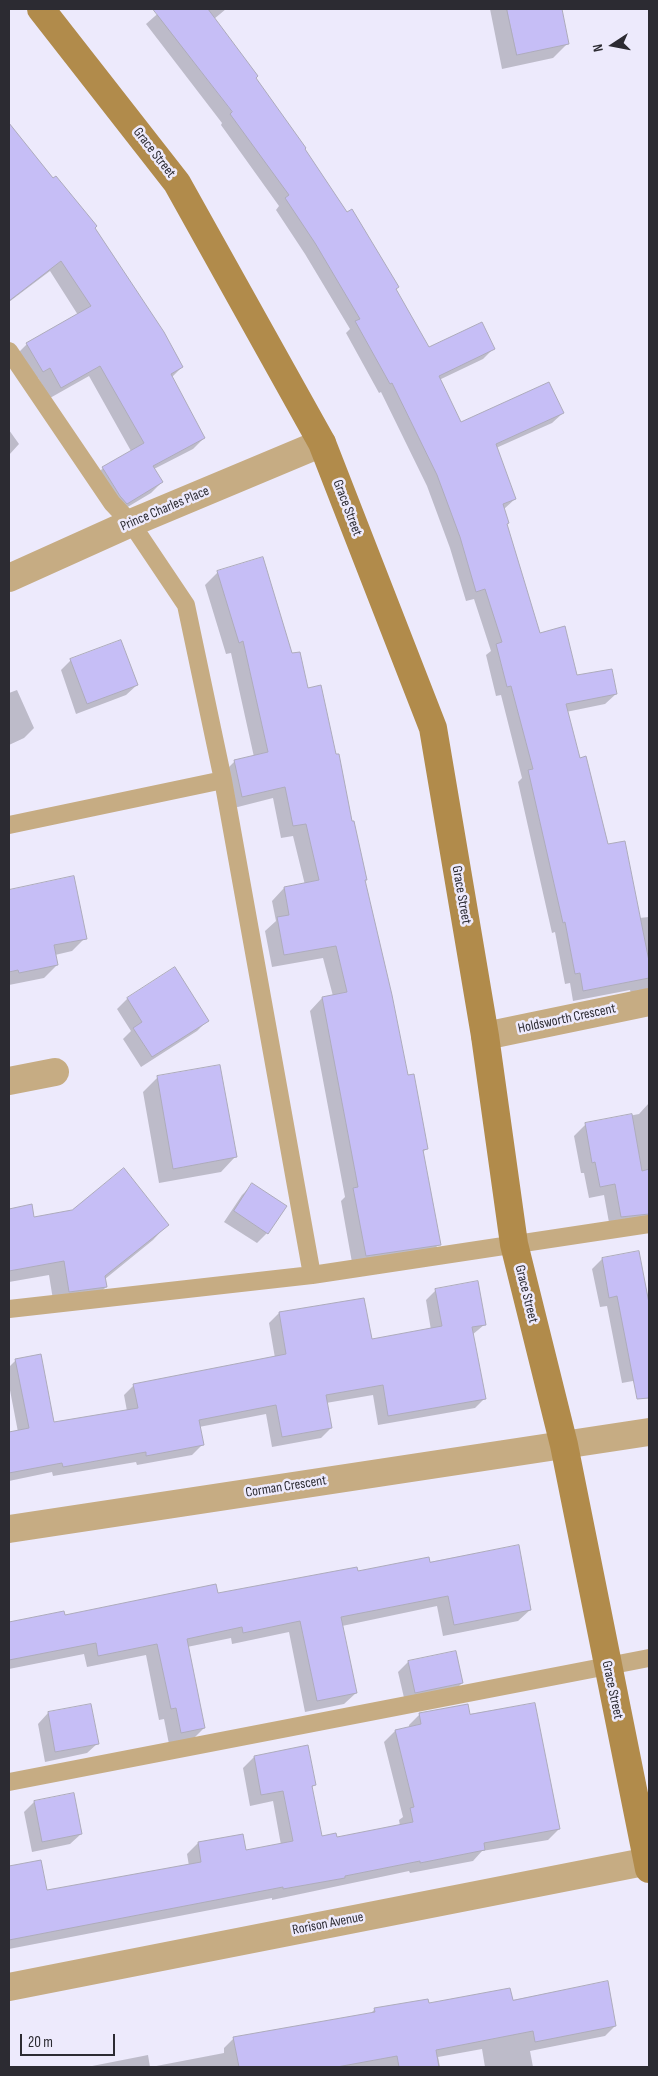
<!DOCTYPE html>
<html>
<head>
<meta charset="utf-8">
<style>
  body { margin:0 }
  #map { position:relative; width:658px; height:2076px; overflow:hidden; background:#edeafc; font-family:"Sofia Sans Condensed",sans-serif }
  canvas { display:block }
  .frame { position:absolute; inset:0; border:10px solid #2c2b32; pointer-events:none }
  .north { position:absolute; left:588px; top:20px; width:50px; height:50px; -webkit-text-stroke:4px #edeafc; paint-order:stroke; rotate:259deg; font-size:14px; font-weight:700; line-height:20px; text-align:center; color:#2c2b32 }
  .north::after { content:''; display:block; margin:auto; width:18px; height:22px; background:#2c2b32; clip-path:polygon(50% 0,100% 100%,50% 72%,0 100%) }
  .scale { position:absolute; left:20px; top:2034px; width:95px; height:22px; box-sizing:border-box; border:2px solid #2c2b32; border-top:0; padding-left:6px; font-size:15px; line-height:18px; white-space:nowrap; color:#2c2b32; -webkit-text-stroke:4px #edeafc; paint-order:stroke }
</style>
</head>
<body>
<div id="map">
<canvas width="658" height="2076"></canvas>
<div class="frame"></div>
<div class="north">N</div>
<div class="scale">20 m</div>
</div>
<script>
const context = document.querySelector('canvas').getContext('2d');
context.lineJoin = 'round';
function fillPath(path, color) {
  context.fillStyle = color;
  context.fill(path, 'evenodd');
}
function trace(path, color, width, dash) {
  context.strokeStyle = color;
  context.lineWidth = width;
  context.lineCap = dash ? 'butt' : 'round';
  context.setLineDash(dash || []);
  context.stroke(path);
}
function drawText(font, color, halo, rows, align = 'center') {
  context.font = font + ' "Sofia Sans Condensed",sans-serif';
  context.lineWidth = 5;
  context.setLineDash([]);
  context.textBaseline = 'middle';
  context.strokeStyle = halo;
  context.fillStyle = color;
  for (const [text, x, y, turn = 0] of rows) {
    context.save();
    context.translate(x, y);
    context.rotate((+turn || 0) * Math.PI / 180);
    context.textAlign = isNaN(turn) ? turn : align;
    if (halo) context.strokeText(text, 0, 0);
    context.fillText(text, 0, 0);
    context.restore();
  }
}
fillPath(new Path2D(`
  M 163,9 L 226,9 L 214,19 L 303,149 L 395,289 L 429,349 L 493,349 L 483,359 L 439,380 L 461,424 L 563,413 L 552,423 L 496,448 L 515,499 L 504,509 L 506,525 L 539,634 L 576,677 L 616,694 L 605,704 L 566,712 L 579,759 L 607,845 L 639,918 L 649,917 L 649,996 L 632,997 L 630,990 L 573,1001 L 570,983 L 565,984 L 555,932 L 552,933 L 518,782 L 522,778 L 501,695 L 496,696 L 486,655 L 491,651 L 474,599 L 466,601 L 450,548 L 427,486 L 381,392 L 379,393 L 346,333 L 350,329 L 305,254 L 276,210 L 279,206 L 221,125 L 222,123 L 146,24 Z
  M 490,9 L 561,9 L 568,43 L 553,58 L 502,69 Z
  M 9,125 L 93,228 L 182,367 L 171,378 L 204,438 L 193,449 L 154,469 L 162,482 L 151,493 L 116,514 L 92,479 L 103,468 L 131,451 L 89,376 L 50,398 L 38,378 L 31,382 L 16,355 L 27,344 L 78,315 L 50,271 L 9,302 Z
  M 9,430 L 19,444 L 9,455 Z
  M 218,572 L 291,655 L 307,690 L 351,823 L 366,879 L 364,882 L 407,1076 L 427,1148 L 422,1153 L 439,1244 L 427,1257 L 353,1268 L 341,1201 L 345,1197 L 310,1011 L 322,998 L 333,996 L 323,958 L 272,967 L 265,931 L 276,921 L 272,901 L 284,888 L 305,885 L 293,836 L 281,838 L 273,798 L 230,809 L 222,774 L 235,761 L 254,757 L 231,653 L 226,654 L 205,585 Z
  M 71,660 L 137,685 L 126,695 L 76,714 L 61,670 Z
  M 17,690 L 34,728 L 24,738 L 9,745 L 9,693 Z
  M 73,878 L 85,938 L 72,951 L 55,955 L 57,965 L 44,978 L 9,985 L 9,891 Z
  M 128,998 L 207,1021 L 197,1031 L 141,1067 L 123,1039 L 131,1031 L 117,1009 Z
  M 158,1077 L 235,1157 L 221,1172 L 159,1183 L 143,1092 Z
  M 649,1103 L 649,1224 L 610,1228 L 604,1195 L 589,1198 L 584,1173 L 581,1173 L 574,1136 L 586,1124 L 639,1114 Z
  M 252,1185 L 267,1233 L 257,1243 L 224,1222 L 242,1195 Z
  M 31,1206 L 33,1219 L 167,1225 L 153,1240 L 105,1279 L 106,1287 L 91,1302 L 54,1306 L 49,1275 L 9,1282 L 9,1210 Z
  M 638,1252 L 649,1309 L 649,1378 L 622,1383 L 607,1306 L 600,1307 L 592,1269 L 602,1259 Z
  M 436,1290 L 484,1325 L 472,1335 L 485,1398 L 475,1408 L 378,1425 L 373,1395 L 326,1403 L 331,1428 L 321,1438 L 272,1447 L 266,1414 L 199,1427 L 202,1445 L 192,1455 L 137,1465 L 136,1462 L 53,1476 L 52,1472 L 9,1481 L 9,1434 L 18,1432 L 9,1385 L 9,1367 L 16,1360 L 53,1424 L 127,1411 L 124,1395 L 134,1385 L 275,1358 L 269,1323 L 279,1313 L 363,1300 L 371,1341 L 431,1330 L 426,1300 Z
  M 429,1563 L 530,1610 L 518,1621 L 443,1636 L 437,1606 L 342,1626 L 356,1693 L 344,1704 L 305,1712 L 289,1632 L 232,1644 L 231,1638 L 187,1647 L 204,1728 L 192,1740 L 169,1744 L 164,1719 L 159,1720 L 146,1655 L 87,1667 L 84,1654 L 9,1669 L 9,1623 L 63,1613 L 64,1617 Z
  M 408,1662 L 462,1683 L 452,1693 L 405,1702 L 398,1672 Z
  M 90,1705 L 98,1743 L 87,1753 L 45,1762 L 38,1724 L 48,1713 Z
  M 420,1714 L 469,1716 L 559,1829 L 548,1840 L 482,1851 L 473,1861 L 410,1873 L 409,1871 L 272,1900 L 272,1898 L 9,1949 L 9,1867 L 40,1861 L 46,1892 L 189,1866 L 187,1854 L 198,1843 L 242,1835 L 245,1852 L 281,1845 L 273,1801 L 250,1806 L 243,1768 L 254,1757 L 307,1747 L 315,1784 L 311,1788 L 321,1837 L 336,1838 L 400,1826 L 399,1820 L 403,1817 L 384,1742 L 395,1731 L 409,1728 L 409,1725 Z
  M 34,1802 L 81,1834 L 70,1844 L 32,1852 L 24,1812 Z
  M 512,2001 L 615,2026 L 605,2036 L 530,2051 L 533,2067 L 485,2067 L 482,2049 L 438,2057 L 440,2067 L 151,2067 L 224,2053 L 224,2048 L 234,2038 L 370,2014 L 375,2009 Z
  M 148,2055 L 150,2067 L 87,2067 Z`), '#0003');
const building = new Path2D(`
  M 153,9 L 208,9 L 258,76 L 256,78 L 306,148 L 305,149 L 347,212 L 352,209 L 399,287 L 396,289 L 429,347 L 482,322 L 495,349 L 439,376 L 461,422 L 549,382 L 564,413 L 496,444 L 516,499 L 503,504 L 509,523 L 507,524 L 540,633 L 565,626 L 577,675 L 612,669 L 617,694 L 566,704 L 580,758 L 586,756 L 608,844 L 625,841 L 649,961 L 649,978 L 583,991 L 580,973 L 575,974 L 565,922 L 563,923 L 528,770 L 533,769 L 511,686 L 507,687 L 496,644 L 502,642 L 485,589 L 476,592 L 460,537 L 437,475 L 392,383 L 390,384 L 355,321 L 360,319 L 315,243 L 285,198 L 289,195 L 230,114 L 232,112 Z
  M 507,9 L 562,9 L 569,44 L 517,55 Z
  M 9,123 L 53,178 L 56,176 L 97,226 L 95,228 L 164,332 L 183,367 L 171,374 L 205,438 L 153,466 L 163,482 L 127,504 L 120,496 L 102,467 L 144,443 L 100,366 L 61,388 L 50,368 L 43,372 L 26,343 L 91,306 L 61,261 L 9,301 Z
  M 263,557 L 292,653 L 300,652 L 308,688 L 321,685 L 336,754 L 339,754 L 352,821 L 354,821 L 367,880 L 365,880 L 392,995 L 408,1075 L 414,1074 L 428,1149 L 423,1150 L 441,1245 L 366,1256 L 353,1188 L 358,1187 L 322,997 L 347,992 L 336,946 L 284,955 L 277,917 L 289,915 L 284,887 L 319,880 L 306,824 L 293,826 L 285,787 L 242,797 L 234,760 L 268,752 L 243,641 L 239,643 L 217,571 Z
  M 121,640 L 138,685 L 87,704 L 70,659 Z
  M 74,876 L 87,939 L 54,945 L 58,965 L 19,973 L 18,970 L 9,972 L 9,890 Z
  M 175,967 L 209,1021 L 152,1057 L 133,1028 L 142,1022 L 127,998 Z
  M 220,1065 L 237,1157 L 173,1169 L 157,1076 Z
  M 632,1114 L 642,1171 L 649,1169 L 649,1214 L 621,1217 L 615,1184 L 600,1187 L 595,1162 L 592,1163 L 585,1123 Z
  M 124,1168 L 169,1225 L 105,1276 L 107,1287 L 69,1292 L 64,1261 L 9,1271 L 9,1209 L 32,1204 L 34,1217 L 72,1210 Z
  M 252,1183 L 287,1206 L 268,1234 L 234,1211 Z
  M 639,1251 L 649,1303 L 649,1398 L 637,1399 L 617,1296 L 609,1298 L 602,1258 Z
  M 478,1281 L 486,1325 L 472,1327 L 486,1399 L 388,1416 L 383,1385 L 326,1395 L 332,1428 L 282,1437 L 276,1405 L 199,1420 L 204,1445 L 146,1456 L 146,1452 L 63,1467 L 62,1463 L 9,1473 L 9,1432 L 29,1428 L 15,1359 L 41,1354 L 54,1422 L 138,1408 L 133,1384 L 286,1354 L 279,1312 L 364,1298 L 372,1339 L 442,1326 L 435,1289 Z
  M 519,1545 L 531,1610 L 454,1625 L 448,1596 L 341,1617 L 357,1693 L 317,1701 L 300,1621 L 243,1633 L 242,1627 L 187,1639 L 205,1728 L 181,1733 L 176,1708 L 171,1709 L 157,1644 L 98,1656 L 96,1643 L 9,1660 L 9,1622 L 64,1611 L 65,1615 L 216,1584 L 218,1593 L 357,1567 L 358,1571 L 429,1557 L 430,1562 Z
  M 456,1651 L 463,1683 L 415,1693 L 408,1661 Z
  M 535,1703 L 560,1829 L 484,1843 L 485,1850 L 420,1863 L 420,1861 L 345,1876 L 345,1878 L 283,1889 L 283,1887 L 9,1940 L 9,1866 L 41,1860 L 47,1890 L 201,1862 L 198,1842 L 243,1834 L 246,1850 L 293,1841 L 283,1791 L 261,1795 L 254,1756 L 308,1745 L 316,1785 L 312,1786 L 322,1836 L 336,1833 L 337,1837 L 413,1822 L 410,1808 L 414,1807 L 395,1730 L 421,1724 L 419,1713 L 468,1704 L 470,1714 Z
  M 91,1704 L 99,1744 L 55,1752 L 48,1712 Z
  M 74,1793 L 82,1834 L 42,1842 L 34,1801 Z
  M 608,1981 L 616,2026 L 535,2042 L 533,2031 L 436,2050 L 439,2067 L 399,2067 L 397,2056 L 337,2067 L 239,2067 L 233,2037 L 375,2012 L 374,2008 L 428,1999 L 429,2003 L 510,1988 L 513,2000 Z`);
fillPath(building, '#c6bef6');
trace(building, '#adabbb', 1);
trace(new Path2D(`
  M 9,351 L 112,503 L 131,523 L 186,605 L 223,780 L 312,1275
  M 9,825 L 223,780
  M 9,1309 L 312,1275 L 649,1224
  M 9,1782 L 649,1658`), '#c6ac83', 18);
trace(new Path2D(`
  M 9,578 L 131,523 L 322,443
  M 485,1036 L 649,1002
  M 9,1081 L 55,1072
  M 9,1529 L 649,1432
  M 9,1987 L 649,1861`), '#c6ac83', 28);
trace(new Path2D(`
  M 41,9 L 177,183 L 322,443 L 433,728 L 485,1036 L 514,1244 L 564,1445 L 649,1869`), '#b18b4b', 28);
drawText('14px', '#2c2b32', '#edeafc', [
  ["Grace Street",154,153,52],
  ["Grace Street",347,508,69],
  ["Prince Charles Place",165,509,-23],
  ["Grace Street",461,895,80],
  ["Holdsworth Crescent",567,1019,-12],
  ["Grace Street",526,1294,76],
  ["Corman Crescent",286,1487,-9],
  ["Grace Street",612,1690,78],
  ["Rorison Avenue",328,1924,-11]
]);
</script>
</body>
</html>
